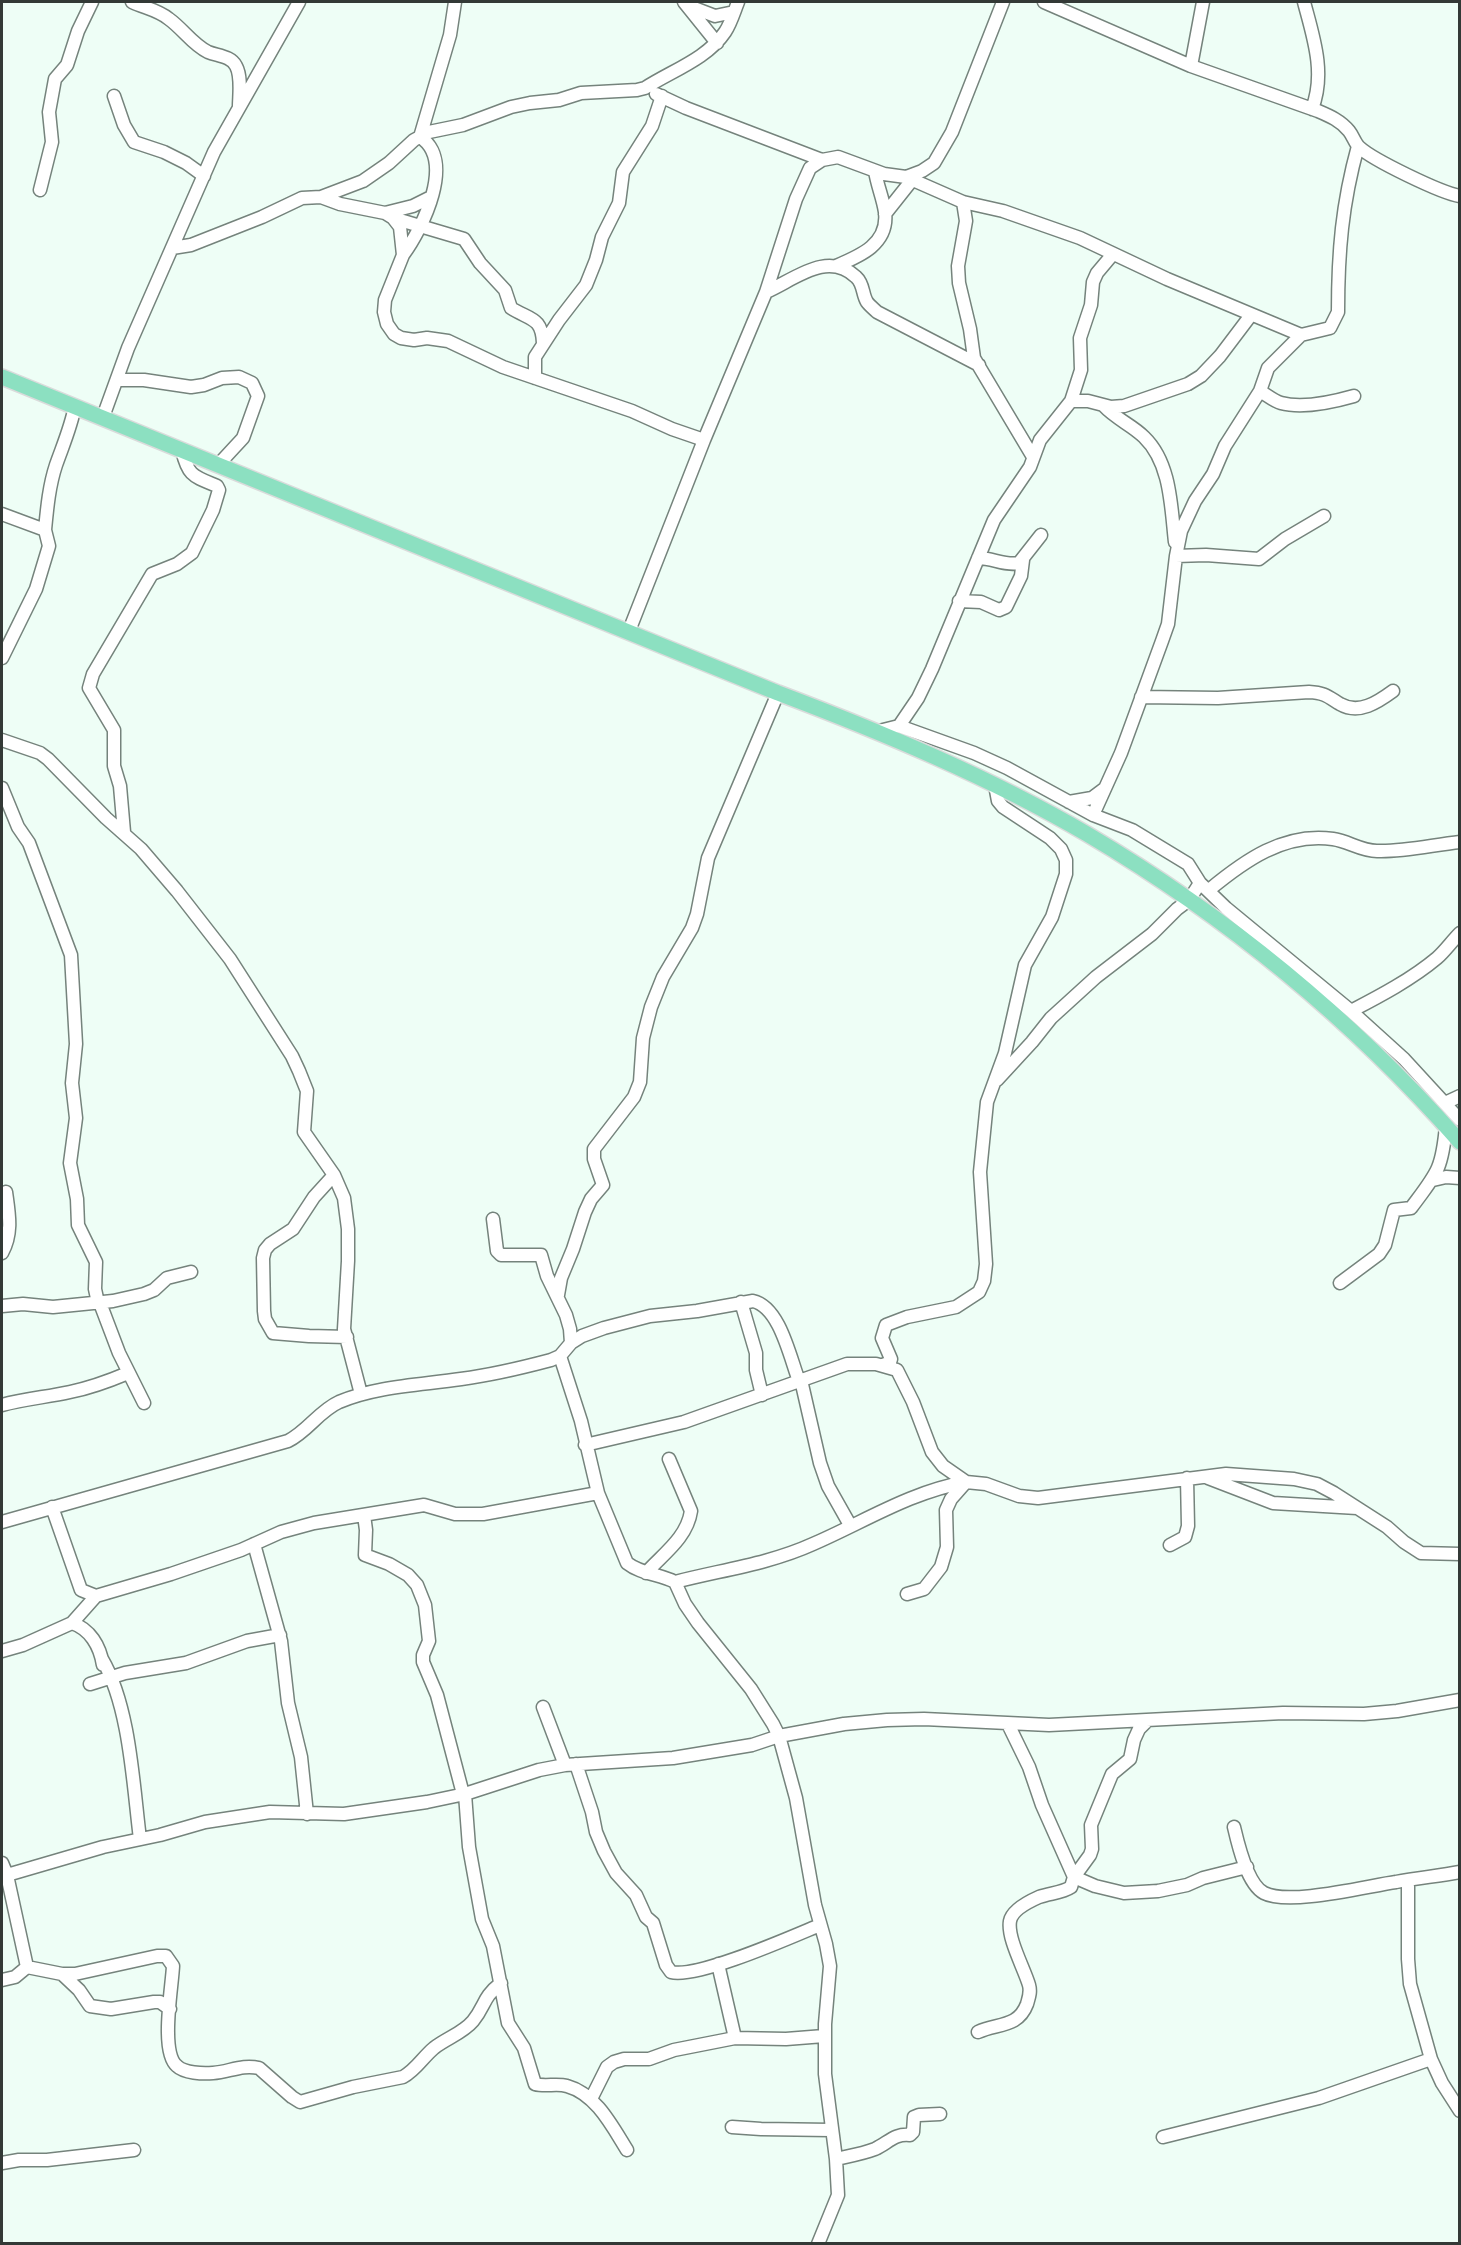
<!DOCTYPE html>
<html>
<head>
<meta charset="utf-8">
<style>
  body { margin:0 }
  #map { position:relative; width:1461px; height:2245px; overflow:hidden; background:#eefef6; font-family:"Alegreya Sans",sans-serif }
  canvas { display:block }
  .frame { position:absolute; inset:0; border:3px solid #333936; pointer-events:none }
</style>
</head>
<body>
<div id="map">
<canvas width="1461" height="2245"></canvas>
<div class="frame"></div>
</div>
<script>
const context = document.querySelector('canvas').getContext('2d');
context.lineJoin = 'round';
function trace(path, color, width, dash) {
  context.strokeStyle = color;
  context.lineWidth = width;
  context.lineCap = dash ? 'butt' : 'round';
  context.setLineDash(dash || []);
  context.stroke(path);
}
const minor = new Path2D(`
  M 132,2 C 145,8 158,10 169,19 C 183,29 193,45 208,52 C 218,56 231,56 236,66 C 242,77 239,95 239,107
  M 684,2 L 717,43
  M 1044,2 L 1191,66 L 1318,111 C 1330,116 1341,121 1349,131 C 1353,136 1355,143 1359,147 C 1373,160 1441,193 1460,196
  M 1304,2 C 1313,36 1326,73 1312,109
  M 689,6 L 715,16 L 734,12
  M 1191,66 L 1203,2
  M 656,94 L 686,108 L 822,160
  M 114,96 L 124,125 L 134,142 L 164,152 L 186,163 L 204,176
  M 906,177 L 963,202 L 1003,211 L 1080,238 L 1167,279 L 1301,335
  M 40,190 L 52,142 L 49,112 L 55,79 L 67,65 L 78,31 L 92,2
  M 321,197 L 340,204 L 385,213 L 393,218 L 400,227 L 403,255 L 385,300 L 384,312 L 387,324 L 394,334 L 401,338 L 414,340 L 427,338 L 448,341 L 503,367 L 632,411 L 672,429 L 704,440
  M 963,202 L 966,221 L 958,266 L 959,283 L 970,329 L 974,358 L 1033,457
  M 385,213 L 413,206 L 431,197
  M 885,214 L 912,180
  M 393,218 L 464,239 L 480,263 L 505,290 L 511,308 C 530,320 542,317 543,343
  M 172,248 L 191,245 L 262,217 L 302,198 L 321,197 L 363,181 L 389,163 L 414,140 L 429,132 L 463,125 L 511,107 L 530,103 L 559,100 L 581,93 L 637,90 L 645,88 C 671,71 707,59 725,32 C 731,23 734,12 738,2
  M 403,255 C 423,228 456,160 420,137 L 450,35 L 455,2
  M 836,266 C 860,256 889,244 885,212 C 883,198 877,185 875,171
  M 766,292 C 794,280 827,250 856,277 C 864,284 862,294 867,302 C 869,305 874,309 877,312 L 979,365
  M 535,378 L 535,357 L 559,320 L 586,285 L 596,260 L 602,237 L 619,203 L 623,172 L 652,126 L 662,96
  M 117,380 L 144,380 L 191,387 L 204,385 L 222,378 L 239,377 L 252,383 L 258,396 L 243,438 L 218,465
  M 1260,391 C 1267,395 1274,401 1281,403 C 1303,409 1333,402 1354,396
  M 1071,401 L 1088,401 L 1111,407 L 1124,406 L 1188,384 L 1201,376 L 1220,356 L 1251,315
  M 1104,406 C 1116,419 1132,425 1144,437 C 1171,463 1171,507 1175,542
  M 103,417 L 128,348 L 214,152 L 299,2
  M 2,514 L 45,530 L 49,546 L 36,589 L 2,658
  M 45,530 C 47,509 49,486 56,465 C 63,445 71,427 75,406
  M 1176,556 L 1206,555 L 1259,559 L 1285,539 L 1324,516
  M 978,558 C 993,558 1005,566 1019,563 L 1041,535
  M 959,601 L 981,602 L 999,610 L 1006,607 L 1021,576 L 1023,560
  M 629,631 L 704,440 L 766,292 L 796,199 L 810,168 L 822,160 L 838,157 L 884,174 L 906,177 L 922,171 L 934,163 L 952,132 L 1003,2
  M 1141,697 L 1218,698 L 1309,692 C 1325,693 1327,696 1340,704 C 1359,715 1378,702 1393,691
  M 899,726 L 918,698 L 932,669 L 994,520 L 1030,467 L 1040,440 L 1071,401 L 1081,370 L 1080,338 L 1091,305 L 1093,282 L 1097,273 L 1113,254
  M 879,731 L 899,726 L 974,753 L 1007,768 L 1093,815 L 1132,830 L 1188,864 L 1200,883 L 1226,908 L 1351,1011 L 1404,1059 L 1460,1120
  M 2,740 L 40,753 L 48,759 L 106,818 L 141,849 L 177,891 L 230,959 L 292,1056 L 299,1071 L 307,1091 L 304,1132 L 334,1175 L 344,1198 L 348,1229 L 348,1261 L 344,1329 L 361,1394
  M 2,788 L 18,827 L 29,843 L 71,955 L 76,1044 L 72,1083 L 76,1118 L 70,1163 L 77,1199 L 78,1225 L 96,1262 L 95,1289 L 98,1303
  M 1069,802 L 1092,798 L 1104,789
  M 1093,815 L 1121,753 L 1162,641 L 1168,624 L 1176,556 L 1181,531 L 1195,501 L 1213,474 L 1225,446 L 1260,391 L 1268,368 L 1301,335 L 1330,328 L 1338,312 C 1338,252 1342,204 1358,146
  M 124,832 L 120,786 L 114,766 L 114,730 L 89,688 L 93,674 L 152,574 L 177,564 L 192,553 L 213,510 L 219,490 L 217,486 C 193,476 188,476 182,450
  M 1209,890 C 1244,861 1284,832 1333,839 C 1348,841 1361,851 1377,851 C 1404,852 1432,845 1460,842
  M 1351,1011 C 1380,996 1412,979 1437,958 C 1445,951 1452,941 1460,933
  M 997,1080 L 1032,1042 L 1051,1018 L 1096,977 L 1152,934 L 1177,909 L 1189,900 L 1200,883
  M 1445,1103 L 1460,1096
  M 334,1175 L 314,1197 L 293,1229 L 270,1244 L 265,1250 L 263,1258 L 264,1311 L 265,1319 L 273,1333 L 309,1336 L 347,1337
  M 1433,1180 L 1446,1177 L 1460,1178
  M 493,1219 L 497,1251 L 501,1255 L 541,1255 L 547,1276 L 566,1315 L 570,1329 L 571,1343
  M 2,1253 C 13,1233 9,1214 6,1192
  M 1340,1283 L 1379,1254 L 1385,1245 L 1394,1210 L 1411,1208 C 1437,1173 1442,1170 1446,1126
  M 558,1295 L 561,1278 L 573,1249 L 585,1212 L 591,1199 L 603,1185 L 594,1159 L 594,1149 L 634,1097 L 640,1082 L 643,1038 L 651,1007 L 663,977 L 692,928 L 697,914 L 708,858 L 778,693
  M 741,1302 L 756,1353 L 756,1370 L 762,1395
  M 100,1303 L 119,1353 L 144,1403
  M 2,1306 L 23,1304 L 53,1307 L 113,1301 L 144,1294 L 154,1290 L 167,1278 L 191,1272
  M 560,1356 L 581,1421 L 598,1493 L 627,1563 C 641,1574 659,1574 675,1582 L 685,1604 L 698,1623 L 751,1689 L 773,1724 L 779,1736 L 796,1798 L 815,1905 L 826,1944 L 830,1966 L 825,2024 L 825,2074 L 836,2159 L 838,2195 L 818,2244
  M 883,1365 L 890,1362 L 891,1359 L 882,1338 L 886,1325 L 907,1317 L 956,1307 L 979,1292 L 984,1281 L 986,1264 L 980,1172 L 987,1102 L 1005,1053 L 1025,965 L 1052,917 L 1066,874 L 1066,860 L 1061,849 L 1050,838 L 1003,807 L 998,801 L 995,785
  M 801,1380 L 820,1463 L 828,1486 L 850,1525
  M 2,1405 C 24,1399 47,1397 70,1392 C 90,1388 109,1381 128,1373
  M 585,1445 L 684,1422 L 847,1364 L 876,1364 L 897,1370 L 913,1402 L 932,1452 L 943,1466 L 966,1482 L 986,1484 L 1019,1496 L 1038,1498 L 1226,1474 L 1294,1479 L 1317,1484 L 1334,1493 L 1387,1527 L 1404,1542 L 1421,1553 L 1460,1554
  M 1208,1478 L 1273,1503 L 1357,1508
  M 52,1507 L 81,1590 L 96,1596
  M 364,1515 L 366,1530 L 365,1555 L 389,1564 L 408,1575 L 417,1585 L 425,1605 L 429,1641 L 423,1655 L 423,1662 L 437,1695 L 463,1794
  M 2,1522 L 288,1441 C 308,1431 319,1411 339,1402 C 377,1386 421,1385 461,1379 C 491,1375 521,1368 551,1360 L 560,1356 L 571,1343 L 582,1336 L 604,1328 L 650,1316 L 697,1311 L 753,1301 C 780,1307 790,1358 799,1381
  M 254,1544 L 281,1641 L 288,1703 L 301,1757 L 307,1814
  M 1170,1545 L 1185,1537 L 1188,1526 L 1187,1478
  M 646,1573 C 663,1554 687,1538 691,1511 L 669,1459
  M 675,1582 C 721,1570 769,1564 813,1544 C 864,1522 910,1492 966,1482 L 951,1499 L 946,1510 L 947,1547 L 941,1567 L 924,1589 L 907,1594
  M 72,1623 C 90,1629 100,1646 103,1665
  M 2,1651 L 23,1645 L 72,1623 L 96,1596 L 171,1574 L 241,1550 L 281,1532 L 314,1523 L 424,1505 L 455,1514 L 483,1514 L 598,1493
  M 102,1659 C 130,1707 133,1784 140,1839
  M 90,1684 L 125,1673 L 186,1663 L 247,1641 L 280,1635
  M 543,1707 L 565,1765
  M 1008,1724 L 1029,1767 L 1042,1805 L 1074,1877 L 1095,1886 L 1124,1893 L 1158,1891 L 1187,1885 L 1203,1878 L 1247,1867
  M 576,1764 L 592,1812 L 596,1832 L 604,1851 L 616,1873 L 636,1895 L 646,1917 L 653,1923 L 666,1965 L 671,1972 C 697,1979 791,1937 820,1925
  M 465,1794 L 469,1847 L 482,1919 L 493,1946 L 508,2023 L 524,2048 L 535,2084 C 545,2087 557,2083 567,2086 C 596,2094 612,2126 627,2150
  M 1234,1827 C 1238,1844 1247,1884 1264,1893 C 1289,1906 1367,1886 1396,1882 C 1417,1878 1438,1876 1460,1872
  M 2,1863 L 7,1875 L 27,1967 L 15,1977 L 2,1980
  M 7,1875 L 103,1847 L 160,1835 L 205,1822 L 270,1812 L 344,1814 L 427,1802 L 465,1794 L 539,1770 L 565,1765 L 673,1758 L 752,1745 L 779,1736 L 844,1724 L 887,1720 L 924,1719 L 1049,1725 L 1283,1713 L 1364,1714 L 1397,1711 L 1460,1700
  M 1408,1880 L 1408,1959 L 1410,1984 L 1431,2059 L 1442,2083 L 1460,2111
  M 718,1964 L 735,2038 L 786,2039 L 824,2036
  M 27,1967 L 62,1974 L 75,1974 L 157,1956 L 166,1956 L 173,1966 C 172,1988 160,2052 177,2066 C 184,2073 203,2074 213,2073 C 229,2072 242,2064 259,2068 L 292,2097 L 300,2102 L 353,2087 L 403,2077 C 416,2070 423,2057 434,2048 C 447,2038 463,2033 473,2021 C 486,2005 482,1998 501,1983
  M 62,1974 L 79,1990 L 90,2006 L 111,2009 L 154,2002 L 160,2002 L 170,2009
  M 978,2032 C 997,2023 1018,2028 1027,2004 C 1029,1997 1031,1992 1029,1985 C 1024,1968 1007,1938 1010,1921 C 1012,1910 1030,1901 1039,1897 C 1050,1893 1062,1893 1071,1887 L 1074,1877 L 1090,1855 L 1092,1849 L 1091,1825 L 1112,1774 L 1130,1759 L 1134,1740 L 1139,1729 L 1148,1720
  M 591,2099 L 607,2067 L 614,2062 L 624,2059 L 649,2059 L 674,2050 L 735,2038
  M 732,2127 L 761,2129 L 831,2130
  M 1163,2137 L 1319,2098 L 1431,2059
  M 836,2159 C 849,2156 862,2154 875,2149 C 888,2143 895,2133 910,2135 L 913,2132 L 914,2117 L 919,2115 L 940,2114
  M 2,2163 L 19,2160 L 47,2160 L 134,2150`);
const major = new Path2D(`
  M 2,377 L 778,693 C 884,733 989,777 1087,834 C 1226,916 1353,1020 1460,1142`);
trace(minor, '#75837c', 15);
trace(major, '#dadbdb', 18);
trace(minor, '#fff', 12);
trace(major, '#8ce0c1', 15);
</script>
</body>
</html>
